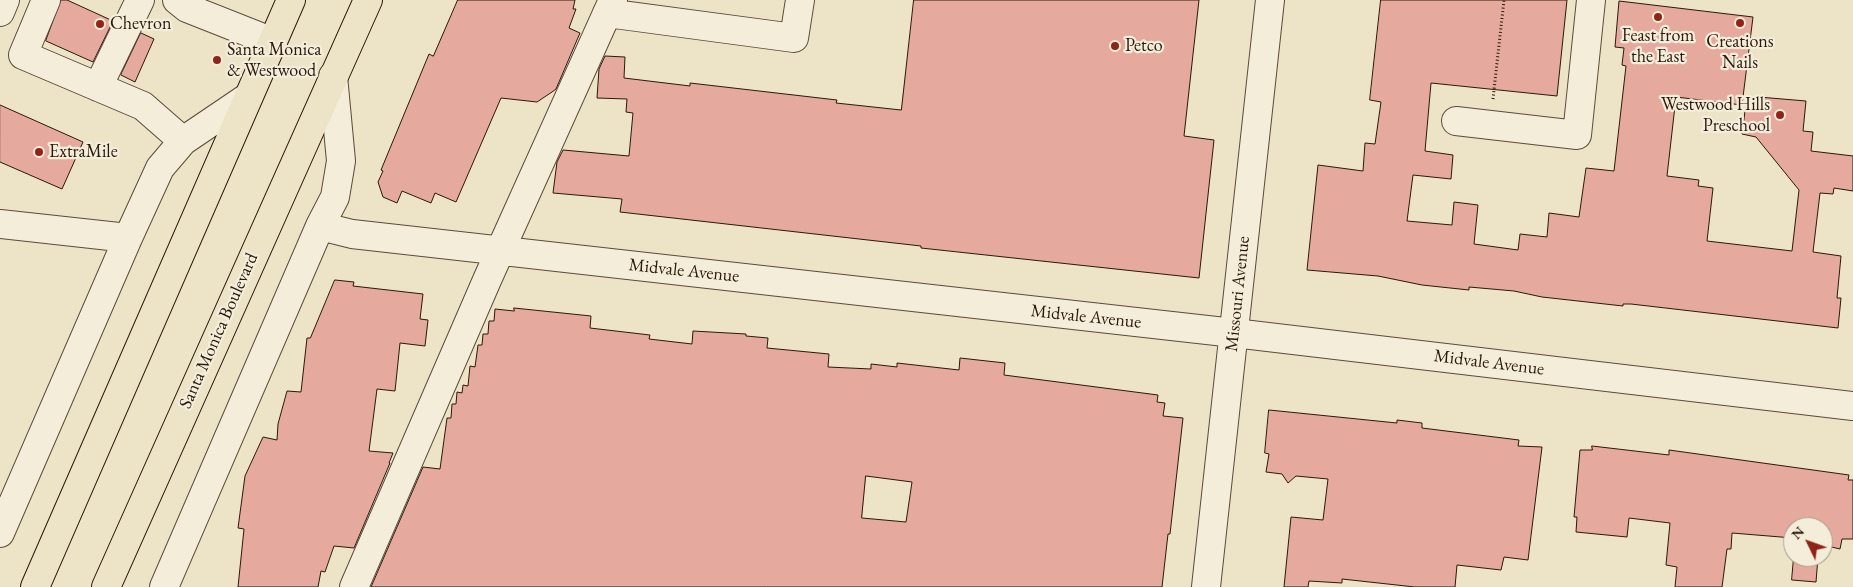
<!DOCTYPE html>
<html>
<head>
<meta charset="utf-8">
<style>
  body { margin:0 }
  #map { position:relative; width:1853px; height:587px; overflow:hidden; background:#ede3c6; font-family:"EB Garamond",serif }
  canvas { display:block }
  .north { position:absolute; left:1783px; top:517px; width:50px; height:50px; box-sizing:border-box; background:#f3edda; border:1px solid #a39888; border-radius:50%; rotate:312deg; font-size:14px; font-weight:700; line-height:20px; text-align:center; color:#2a180d }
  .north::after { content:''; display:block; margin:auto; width:18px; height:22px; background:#8f2418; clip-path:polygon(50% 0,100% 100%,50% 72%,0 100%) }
</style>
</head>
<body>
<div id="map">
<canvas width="1853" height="587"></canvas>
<div class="north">N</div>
</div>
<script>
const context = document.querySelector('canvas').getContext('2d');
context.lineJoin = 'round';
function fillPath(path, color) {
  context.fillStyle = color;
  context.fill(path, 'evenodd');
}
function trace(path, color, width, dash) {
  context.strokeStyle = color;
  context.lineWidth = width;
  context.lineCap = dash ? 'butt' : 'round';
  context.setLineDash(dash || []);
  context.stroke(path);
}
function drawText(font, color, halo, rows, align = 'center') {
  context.font = font + ' "EB Garamond",serif';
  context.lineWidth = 4.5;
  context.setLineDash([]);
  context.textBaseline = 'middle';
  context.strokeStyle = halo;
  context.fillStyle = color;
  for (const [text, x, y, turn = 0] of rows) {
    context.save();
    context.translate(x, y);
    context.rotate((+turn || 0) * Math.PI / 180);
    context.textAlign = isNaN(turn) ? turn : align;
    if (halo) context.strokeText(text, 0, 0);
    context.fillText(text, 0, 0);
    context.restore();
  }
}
const building = new Path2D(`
  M 61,0 L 67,0 L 113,21 L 93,62 L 46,41 Z
  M 458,0 L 575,0 L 573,9 L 576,9 L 569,28 L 580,33 L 556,89 L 552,92 L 537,102 L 501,98 L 456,202 L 435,193 L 431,203 L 402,191 L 397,203 L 383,197 L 378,182 L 383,171 L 381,170 L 429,54 L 433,56 Z
  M 914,0 L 1199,0 L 1184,136 L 1214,140 L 1199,278 L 921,248 L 921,246 L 620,212 L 622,199 L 553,193 L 557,162 L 563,150 L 629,156 L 633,113 L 626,112 L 627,99 L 597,98 L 599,69 L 605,56 L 625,57 L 624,78 L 690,86 L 690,83 L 837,100 L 836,103 L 901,110 Z
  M 1381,0 L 1567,0 L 1557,96 L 1431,83 L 1425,151 L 1453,155 L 1451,179 L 1413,175 L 1407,221 L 1452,225 L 1454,202 L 1478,205 L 1474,244 L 1518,250 L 1520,234 L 1547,237 L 1549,213 L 1579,217 L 1586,168 L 1614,171 L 1626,66 L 1622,65 L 1624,48 L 1615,47 L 1619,1 L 1753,17 L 1742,105 L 1676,97 L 1667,176 L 1699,180 L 1698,186 L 1713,188 L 1707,241 L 1792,251 L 1799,190 L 1756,137 L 1742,134 L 1747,96 L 1806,101 L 1803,131 L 1813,132 L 1811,151 L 1853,156 L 1853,191 L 1834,188 L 1833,194 L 1820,193 L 1813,252 L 1841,256 L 1837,298 L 1841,298 L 1838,328 L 1631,304 L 1623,304 L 1623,306 L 1542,297 L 1514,291 L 1469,287 L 1469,290 L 1422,285 L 1378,276 L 1307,270 L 1318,165 L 1363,171 L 1365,143 L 1375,144 L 1381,102 L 1370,100 Z
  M 141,33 L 154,39 L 135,82 L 121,75 Z
  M 0,105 L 83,142 L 62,189 L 0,162 Z
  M 335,280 L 354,282 L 353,286 L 423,294 L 420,319 L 428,320 L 425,346 L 400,343 L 395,391 L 377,389 L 369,451 L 393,453 L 389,463 L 390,463 L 354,548 L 334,546 L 325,572 L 321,571 L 318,587 L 238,587 L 244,529 L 238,528 L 245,476 L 263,437 L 277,440 L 278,424 L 287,391 L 301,392 L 307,338 L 310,338 Z
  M 514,308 L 591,316 L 590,328 L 650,335 L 649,339 L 692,344 L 693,331 L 746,334 L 746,336 L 768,338 L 767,348 L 829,354 L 828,367 L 871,369 L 871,364 L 897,367 L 897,363 L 959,370 L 960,358 L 1005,363 L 1004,375 L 1158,395 L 1157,402 L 1165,403 L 1163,416 L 1183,418 L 1170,534 L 1168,534 L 1162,587 L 371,587 L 423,467 L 440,469 L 447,418 L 451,418 L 452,404 L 456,404 L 457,392 L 462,393 L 463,385 L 468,386 L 470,366 L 475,367 L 478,345 L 482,345 L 483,334 L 488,334 L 489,321 L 494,321 L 495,309 L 514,311 ZM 866,476 L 912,482 L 906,522 L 862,518 Z
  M 1269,410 L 1397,423 L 1397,420 L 1422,423 L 1422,428 L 1519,440 L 1518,446 L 1542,447 L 1528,560 L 1504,557 L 1501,570 L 1457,565 L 1455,587 L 1415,587 L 1342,579 L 1342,583 L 1309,581 L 1308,587 L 1284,587 L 1291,517 L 1323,520 L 1328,479 L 1296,476 L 1288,483 L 1282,474 L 1266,472 L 1269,454 L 1265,453 Z
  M 1592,446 L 1669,455 L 1669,450 L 1849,475 L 1848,480 L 1853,480 L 1853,539 L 1842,539 L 1840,549 L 1823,545 L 1823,527 L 1793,527 L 1793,538 L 1732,533 L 1731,549 L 1727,549 L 1722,587 L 1675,587 L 1677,567 L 1666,565 L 1670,523 L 1629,518 L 1627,537 L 1576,532 L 1577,517 L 1574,517 L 1580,450 L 1592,450 Z
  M 1794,557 L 1818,557 L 1816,582 L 1792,580 Z`);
fillPath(building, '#e6a99d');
trace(building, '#2a180d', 1);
const minor = new Path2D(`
  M 46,0 L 23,55 L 143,106 L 183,141
  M 177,0 L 187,8 L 273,42
  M 0,12 L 5,0
  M 607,13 L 794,38 L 800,0
  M 98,87 L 140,0
  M 1456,121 L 1577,135 L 1591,0
  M 0,224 L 128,238
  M 320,226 L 352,234 L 1234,333 L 1853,406
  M 0,533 L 128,238 L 160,168 L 183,141 L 248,97
  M 164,587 L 320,226 L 335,197 L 341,161 L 333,76
  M 354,587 L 487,280 L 613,0
  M 1206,587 L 1270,0`);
const major = new Path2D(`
  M 35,587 L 291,0
  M 106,587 L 368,0`);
trace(minor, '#5b4b3b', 30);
trace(major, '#2a180d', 30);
trace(new Path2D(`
  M 1493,99 L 1504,0`), '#2a180d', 3, [1, 2.5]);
trace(minor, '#f3edda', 28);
trace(major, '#ede3c6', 28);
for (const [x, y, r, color] of [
  [1658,17,5,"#8f2418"],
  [1740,23,5,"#8f2418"],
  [100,24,5,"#8f2418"],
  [1115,46,5,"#8f2418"],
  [217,60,5,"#8f2418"],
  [1780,115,5,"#8f2418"],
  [39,152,5,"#8f2418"]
]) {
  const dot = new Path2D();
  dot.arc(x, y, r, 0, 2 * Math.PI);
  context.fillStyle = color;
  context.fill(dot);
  trace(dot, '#f3edda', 2);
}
drawText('18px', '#2a180d', '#f3edda', [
  ["Chevron",110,24],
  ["Feast from",1658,36,"center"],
  ["the East",1658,57,"center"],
  ["Creations",1740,42,"center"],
  ["Nails",1740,63,"center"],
  ["Petco",1125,46],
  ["Santa Monica",227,50],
  ["& Westwood",227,71],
  ["Westwood Hills",1770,105,"right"],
  ["Preschool",1770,126,"right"],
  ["ExtraMile",49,152]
], 'left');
drawText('18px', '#2a180d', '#f3edda', [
  ["Midvale Avenue",684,271,6],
  ["Missouri Avenue",1238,294,-84],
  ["Midvale Avenue",1086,317,6],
  ["Santa Monica Boulevard",219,331,-66],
  ["Midvale Avenue",1489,363,7]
]);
</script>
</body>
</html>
